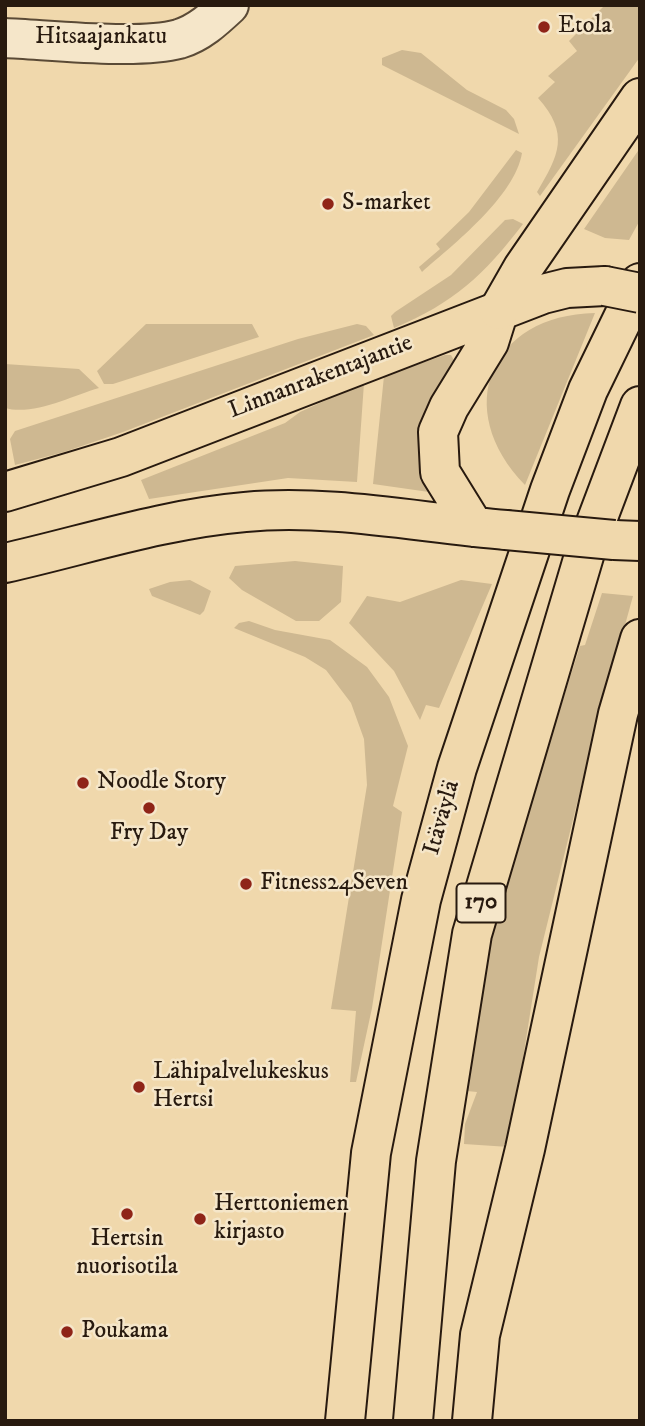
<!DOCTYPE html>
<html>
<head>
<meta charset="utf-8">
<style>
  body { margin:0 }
  #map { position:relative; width:645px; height:1426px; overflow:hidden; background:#f0d8ac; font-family:"IM FELL DW Pica",serif }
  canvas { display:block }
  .frame { position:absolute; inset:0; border:7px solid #281a0f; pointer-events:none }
</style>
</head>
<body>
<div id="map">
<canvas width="645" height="1426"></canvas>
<div class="frame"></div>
</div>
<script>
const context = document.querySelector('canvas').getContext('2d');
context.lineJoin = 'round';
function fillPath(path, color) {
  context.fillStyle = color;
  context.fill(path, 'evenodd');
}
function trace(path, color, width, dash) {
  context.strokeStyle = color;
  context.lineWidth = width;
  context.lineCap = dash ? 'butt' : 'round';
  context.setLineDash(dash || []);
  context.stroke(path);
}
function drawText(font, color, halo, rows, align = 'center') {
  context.font = font + ' "IM FELL DW Pica",serif';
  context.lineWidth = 5;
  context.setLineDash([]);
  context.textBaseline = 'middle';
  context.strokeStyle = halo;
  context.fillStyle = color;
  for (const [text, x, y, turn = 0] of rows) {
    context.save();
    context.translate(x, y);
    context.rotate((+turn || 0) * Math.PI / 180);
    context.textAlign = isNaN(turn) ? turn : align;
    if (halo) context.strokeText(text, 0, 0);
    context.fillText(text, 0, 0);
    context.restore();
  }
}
fillPath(new Path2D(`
  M 605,5 L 640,5 L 640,57 L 540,196 L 537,192 C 559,155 570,134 538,98 L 555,82 L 548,76 L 577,51 L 569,41 Z
  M 402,50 L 421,53 L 467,90 L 506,110 L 514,119 L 519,134 L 382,65 L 382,58 Z
  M 640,148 L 640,220 L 629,240 L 605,238 L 584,229 Z
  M 516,150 L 522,153 C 515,196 454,244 422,272 L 419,267 L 440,249 L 436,244 L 469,212 Z
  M 513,219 L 523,224 C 484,275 454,303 394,328 L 391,316 L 395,312 L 451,275 L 505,220 Z
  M 595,313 L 525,485 C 451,409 490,315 595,313 Z
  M 146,324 L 252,324 L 259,337 L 113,384 L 104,384 L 97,371 Z
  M 357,324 L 366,326 L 374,335 L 123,432 L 64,452 L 15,465 L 10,439 L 15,431 L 298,339 Z
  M 445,355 L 451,355 L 456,364 C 425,412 408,435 429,492 L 373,484 L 384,376 Z
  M 5,364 L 79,369 L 99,388 C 72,396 33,416 5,408 Z
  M 364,383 L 357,482 L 288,478 L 149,499 L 141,480 L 285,423 L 300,412 Z
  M 295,561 L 343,566 L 341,602 L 319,621 L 296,621 L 242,590 L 229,578 L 235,566 Z
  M 190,580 L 211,591 L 204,611 L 200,615 L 152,596 L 149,589 L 170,582 Z
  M 461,580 L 492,584 L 439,708 L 426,705 L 420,720 L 394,671 L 349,623 L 367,596 L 400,602 Z
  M 602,593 L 633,596 L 588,759 L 539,957 L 509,1147 L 464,1144 L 465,1124 L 477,1092 L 467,1091 L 481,983 L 504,885 L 580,646 L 585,645 Z
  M 249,621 L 275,630 L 330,640 L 367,667 L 389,697 L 408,746 L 393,806 L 402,812 L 372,1008 L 356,1082 L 350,1082 L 356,1011 L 331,1009 L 367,785 L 364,739 L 351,703 L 326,670 L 305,657 L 234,628 L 239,623 Z`), '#ceb891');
const minor = new Path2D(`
  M 5,38 C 51,40 138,50 179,39 C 199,33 214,19 229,5`);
const major = new Path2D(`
  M 5,492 L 121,457 L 543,294 L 567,288 L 605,286
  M 474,527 L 440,472 L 438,432 L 449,407 L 489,342 L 499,310
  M 614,540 L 640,541
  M 5,563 C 85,545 163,519 245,512 C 331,504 420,523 506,530`);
const highway = new Path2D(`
  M 499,310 L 523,268 L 640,98
  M 345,1421 L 371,1153 L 421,900 L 457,768 L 550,490 L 588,390 L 640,283
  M 413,1421 L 436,1161 L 472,934 L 586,549 L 640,406
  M 472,1421 L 480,1335 L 525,1149 L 618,714 L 640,639`);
trace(minor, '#5a4a36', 42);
trace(major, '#281a0f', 42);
trace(highway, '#281a0f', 42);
trace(minor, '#f5e6c9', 38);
trace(major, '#f0d8ac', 38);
trace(highway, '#f0d8ac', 38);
const majorBridge = new Path2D(`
  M 605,286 L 640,293
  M 506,530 L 614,540`);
trace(majorBridge, '#281a0f', 42, []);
trace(majorBridge, '#f0d8ac', 38);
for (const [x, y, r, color] of [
  [544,27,7,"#8f2418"],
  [328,204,7,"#8f2418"],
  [83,783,7,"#8f2418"],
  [149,808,7,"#8f2418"],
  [246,884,7,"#8f2418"],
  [139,1087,7,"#8f2418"],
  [127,1214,7,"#8f2418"],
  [200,1219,7,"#8f2418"],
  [67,1332,7,"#8f2418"]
]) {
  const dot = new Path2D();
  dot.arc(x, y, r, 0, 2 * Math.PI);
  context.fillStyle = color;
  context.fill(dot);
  trace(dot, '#f5e6c9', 2.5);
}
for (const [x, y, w] of [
  [481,903,49]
]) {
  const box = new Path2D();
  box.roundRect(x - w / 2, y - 19.5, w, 39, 5);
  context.fillStyle = '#f5e6c9';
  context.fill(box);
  trace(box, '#281a0f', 2);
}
drawText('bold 23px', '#281a0f', null, [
  ["170",481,903]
]);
drawText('24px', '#281a0f', '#f5e6c9', [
  ["Etola",558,27],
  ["S-market",342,204],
  ["Noodle Story",97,783],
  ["Fry Day",149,834,"center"],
  ["Fitness24Seven",260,884],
  ["Lähipalvelukeskus",153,1073],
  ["Hertsi",153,1101],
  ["Herttoniemen",214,1205],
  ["kirjasto",214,1233],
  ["Hertsin",127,1240,"center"],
  ["nuorisotila",127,1268,"center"],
  ["Poukama",81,1332]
], 'left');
drawText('24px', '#281a0f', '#f5e6c9', [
  ["Hitsaajankatu",101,38],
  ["Linnanrakentajantie",321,378,-21],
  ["Itäväylä",443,818,-74]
]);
</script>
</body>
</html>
